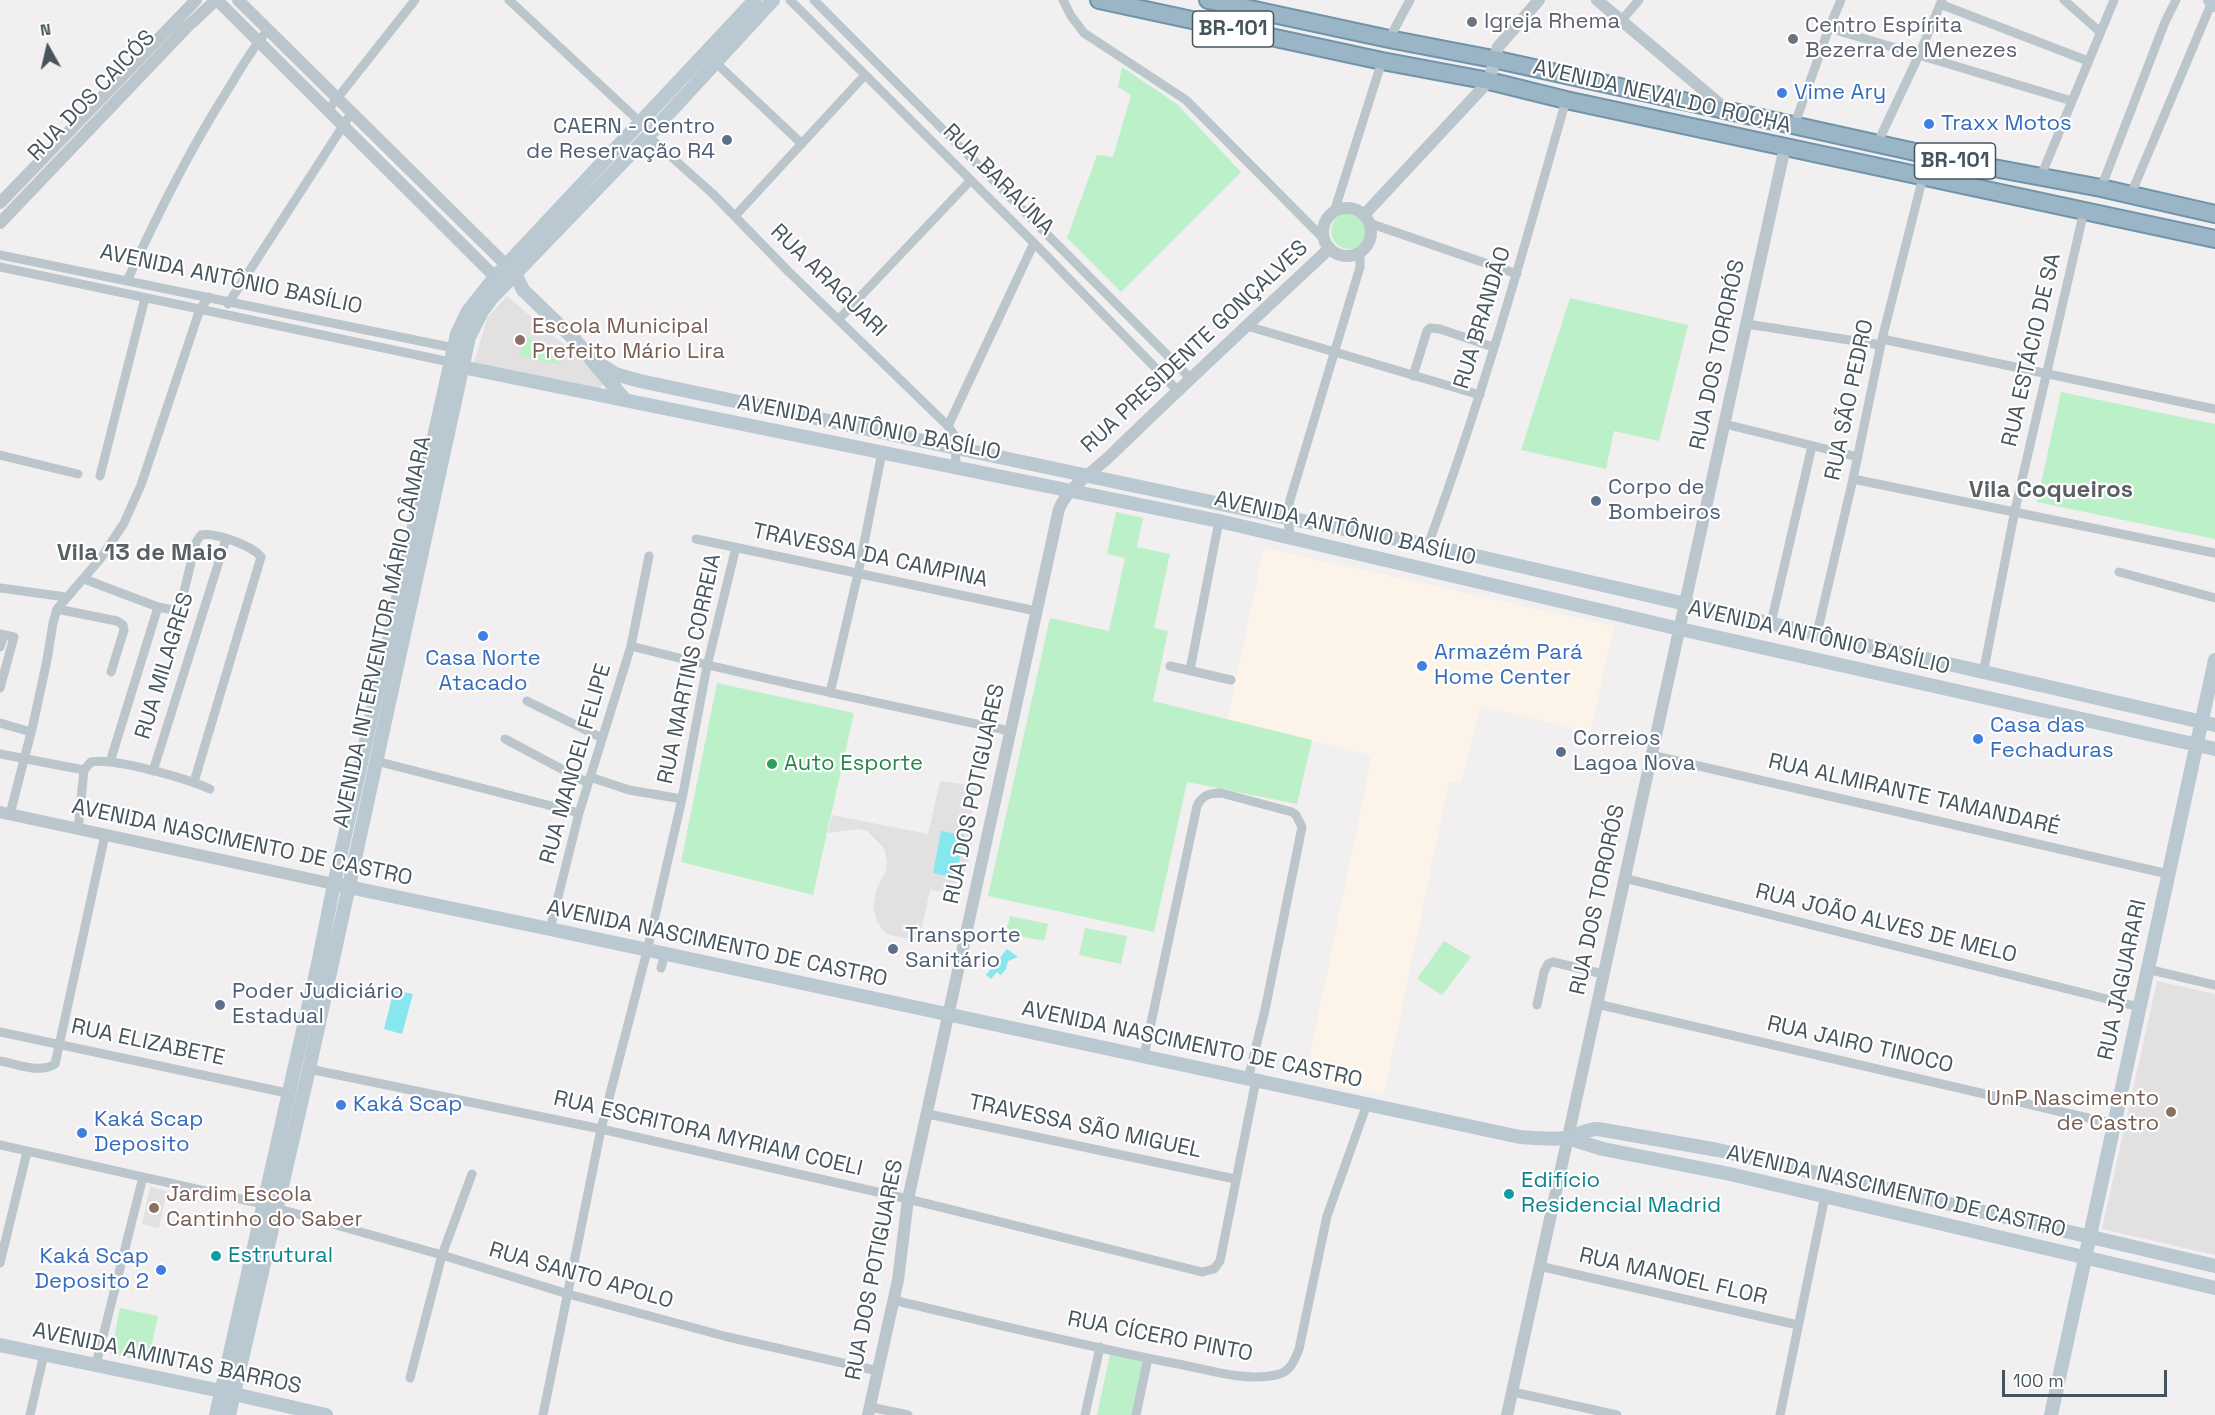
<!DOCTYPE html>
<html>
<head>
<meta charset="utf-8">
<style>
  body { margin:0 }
  #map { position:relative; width:2215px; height:1415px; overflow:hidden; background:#f1efef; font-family:"Space Grotesk",sans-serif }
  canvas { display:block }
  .north { position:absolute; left:18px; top:18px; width:60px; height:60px; -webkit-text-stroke:4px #fff; paint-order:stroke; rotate:352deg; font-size:16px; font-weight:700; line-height:24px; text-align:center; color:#46555d }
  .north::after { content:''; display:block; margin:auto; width:21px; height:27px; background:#46555d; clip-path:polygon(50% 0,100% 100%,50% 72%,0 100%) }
  .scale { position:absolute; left:2002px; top:1370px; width:165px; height:27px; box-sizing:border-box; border:3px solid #46555d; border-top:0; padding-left:8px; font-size:18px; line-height:21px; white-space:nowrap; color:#46555d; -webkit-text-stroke:4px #fff; paint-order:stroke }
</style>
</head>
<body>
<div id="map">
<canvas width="2215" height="1415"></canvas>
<div class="north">N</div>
<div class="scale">100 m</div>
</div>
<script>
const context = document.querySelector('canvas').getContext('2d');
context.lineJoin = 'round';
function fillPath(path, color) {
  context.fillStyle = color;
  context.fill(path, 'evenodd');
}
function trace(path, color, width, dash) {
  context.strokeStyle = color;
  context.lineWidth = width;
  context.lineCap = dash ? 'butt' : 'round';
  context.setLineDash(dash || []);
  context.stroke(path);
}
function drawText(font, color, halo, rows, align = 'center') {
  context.font = font + ' "Space Grotesk",sans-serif';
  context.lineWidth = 4.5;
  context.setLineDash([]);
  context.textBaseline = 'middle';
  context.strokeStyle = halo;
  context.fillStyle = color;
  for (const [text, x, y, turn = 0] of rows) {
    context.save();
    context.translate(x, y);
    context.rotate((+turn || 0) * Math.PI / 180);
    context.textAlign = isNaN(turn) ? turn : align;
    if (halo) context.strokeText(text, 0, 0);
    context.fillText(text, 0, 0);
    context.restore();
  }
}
fillPath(new Path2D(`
  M 1264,548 L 1614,626 L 1590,733 L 1480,706 L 1461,783 L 1449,781 L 1384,1094 L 1332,1085 L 1329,1080 L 1306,1075 L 1372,755 L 1227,720 Z`), '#fcf4e8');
fillPath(new Path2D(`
  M 507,296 L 605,380 L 598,392 L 474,363 L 487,318 Z
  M 940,781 L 977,786 L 972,810 L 973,832 L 970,858 L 965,870 L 951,892 L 930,890 L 919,941 L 886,934 L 877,922 L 873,908 L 877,888 L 886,871 L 887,862 L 884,848 L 867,831 L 858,829 L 828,833 L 832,815 L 928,834 Z
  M 2157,981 L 2215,994 L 2215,1255 L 2102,1229 Z
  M 150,1187 L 167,1191 L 159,1228 L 142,1224 Z`), '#e2e0e1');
fillPath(new Path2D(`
  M 1122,67 L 1177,104 L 1241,172 L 1121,292 L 1067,238 L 1097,155 L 1113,157 L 1131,95 L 1118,87 Z
  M1331 231a18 18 0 1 1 36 0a18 18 0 1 1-36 0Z
  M 1570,298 L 1688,325 L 1659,441 L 1614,431 L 1606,469 L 1521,450 Z
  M 528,336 L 562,365 L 519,356 Z
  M 2061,392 L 2215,424 L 2215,539 L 2037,502 Z
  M 1116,512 L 1143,518 L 1137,547 L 1170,554 L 1154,628 L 1168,631 L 1153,701 L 1312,740 L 1297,804 L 1187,782 L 1154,932 L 988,896 L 1050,618 L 1109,631 L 1125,558 L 1107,554 Z
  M 717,683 L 854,713 L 813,895 L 681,862 Z
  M 1010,916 L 1048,924 L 1044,941 L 1006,933 Z
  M 1085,928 L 1127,936 L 1121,964 L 1079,955 Z
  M 1444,941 L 1471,957 L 1442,995 L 1417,979 Z
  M 120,1308 L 158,1316 L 148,1362 L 111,1354 Z
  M 1110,1354 L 1147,1361 L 1134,1415 L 1097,1415 Z`), '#bcf0c9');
fillPath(new Path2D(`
  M 941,831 L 964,835 L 956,878 L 933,873 Z
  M 1007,949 L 1018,957 L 1008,961 L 1006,969 L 1001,975 L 997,972 L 991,979 L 986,975 Z
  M 394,990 L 413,994 L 402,1034 L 384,1029 Z`), '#88e6ee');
const trunk = new Path2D(`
  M 1099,0 L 1382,61 L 1489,81 L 1566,100 L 2215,239
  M 1208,0 L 1389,39 L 1493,59 L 1956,161 L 2101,188 L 2215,214`);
trace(trunk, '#7094ab', 20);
trace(new Path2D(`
  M 509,0 L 641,123
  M 790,0 L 1034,243 L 1177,390
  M 814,0 L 1190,378
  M 1063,0 L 1071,16 L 1084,33 L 1186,100 L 1325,240
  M 2064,0 L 2100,32
  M 1940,4 L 2088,61
  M 1621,21 L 1639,0
  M 1829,28 L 2072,101
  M 1389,39 L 1410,0
  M 715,62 L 802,144
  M 328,110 L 415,0
  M 1794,126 L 1829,28 L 1841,0
  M 648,136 L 713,194 L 788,271 L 948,426 L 955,436 L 956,466
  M 1878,142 L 1919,55 L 1942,0
  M 2041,176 L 2114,0
  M 2101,188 L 2165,22 L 2176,0
  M 2131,194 L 2212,2
  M 1334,212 L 1382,61
  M 735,216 L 865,75
  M 1369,223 L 1517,274
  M 0,255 L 454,348
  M 0,267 L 450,362
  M 127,281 C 157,215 189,151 227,91 C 240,70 252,48 268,30
  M 228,304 L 352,112
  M 839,319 L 970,181
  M 1747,324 L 1881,345
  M 1247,326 L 1480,395
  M 1882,339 L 2215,409
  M 1413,376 L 1427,331 L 1430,328 L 1440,329 L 1493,347
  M 1725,424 L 1858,457
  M 948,426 L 1034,243
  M 0,455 L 78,474
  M 100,476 L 145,298
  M 1853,479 L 2215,553
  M 1291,537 L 1287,518 L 1290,500 L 1360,267 L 1360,252
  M 696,539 L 1036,611
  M 1428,545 C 1482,399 1524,249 1566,100
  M 2119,572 L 2215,598
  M 84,579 L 158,607 L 174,610 L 181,604 L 196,542 L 201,535 C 215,532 253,546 261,557 L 194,782
  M 0,588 L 66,597
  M 57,609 L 117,621 L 123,625 L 124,630 L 111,672
  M 1771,623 L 1812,446
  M 1817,633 L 1853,479 L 1882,339 L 1923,177
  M 0,634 L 14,637 L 0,688
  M 631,646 C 756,678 883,704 1010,731
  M 0,647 L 4,635
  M 1170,666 L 1231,680
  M 1190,670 L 1219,521
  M 1983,674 L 2015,510 L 2084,211
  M 830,693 L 858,574 L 882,452
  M 527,701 L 602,738
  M 0,723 L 31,732
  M 505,739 L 588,783
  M 0,754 L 84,770
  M 1651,755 L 2168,874
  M 376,761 L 579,813
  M 110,762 L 158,607
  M 153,771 L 226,539
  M 590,777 L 629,790 L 682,799
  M 10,814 L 33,725 L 47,660 L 53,623 L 57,609 L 101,558 L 124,523 L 141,485 L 200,309 L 209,297
  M 78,830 L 84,770 L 91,762 C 113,757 188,779 210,789
  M 1624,878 L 2139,1007
  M 550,929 L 579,813 L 631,646 L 649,556
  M 661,968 L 665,954
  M 2147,969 L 2215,985
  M 1597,1004 L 2114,1124
  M 1537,1005 L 1544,972 L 1548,964 L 1553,962 L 1603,974
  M 0,1032 L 287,1093
  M 1144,1056 L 1197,806 C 1202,795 1210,793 1221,793 L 1292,812 L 1296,815 L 1302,827 L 1265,1010 L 1248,1079
  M 0,1061 C 17,1064 40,1074 55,1064 L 105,835
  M 309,1069 L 601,1129 L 908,1199 L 1202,1272 L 1214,1269 L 1220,1261 L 1256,1080
  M 928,1114 L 1235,1179
  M 0,1145 L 263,1204
  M 276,1208 L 442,1255 L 568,1294 L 728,1337 L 878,1371
  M 0,1263 L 27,1152
  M 1539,1266 L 1798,1325
  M 893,1300 C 987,1322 1079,1345 1173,1363 C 1206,1369 1243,1382 1276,1375 C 1290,1372 1294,1362 1299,1349 L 1327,1216 L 1367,1104
  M 96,1364 L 143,1177
  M 410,1378 L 442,1255 L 472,1174
  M 1513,1392 L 1617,1415
  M 870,1407 L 908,1415
  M 30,1415 L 44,1354
  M 543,1415 L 601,1129 L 647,951 L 682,799 L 707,666 L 736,547
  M 1085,1415 L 1100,1347
  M 1136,1415 L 1148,1358
  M 1780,1415 L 1825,1196`), '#bac5cc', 9);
trace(new Path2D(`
  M 217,0 L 495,277
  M 238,0 L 506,265
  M 1597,0 L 1727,110
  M 0,203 L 196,0
  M1323 232a24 24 0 1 1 48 0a24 24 0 1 1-48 0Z
  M 1364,215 L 1489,81 L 1498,47 L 1539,0
  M 0,223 L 187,27 L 216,0
  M 0,812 L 334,884
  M 868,1415 L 898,1280 L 908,1199 L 1059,509 C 1069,485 1094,472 1112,454 C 1184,384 1257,316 1330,248
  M 1507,1415 L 1785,147`), '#bac5cc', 12);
trace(new Path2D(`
  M 2210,0 L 2215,5
  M 510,269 L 515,273 L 523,290 L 575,340 L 625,400
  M 590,358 L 615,374 L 640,381 L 1287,518 L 1428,545 L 2215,725
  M 462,367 L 1219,521 L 1680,629 L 2215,749
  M 334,884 L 550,929 L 1520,1137 C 1534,1138 1550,1140 1565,1138 C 1576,1136 1586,1129 1598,1129 L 1718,1150 L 2215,1266
  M 1567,1138 L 1603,1149 L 1730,1174 L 2215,1288
  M 0,1345 L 221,1391 L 326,1415
  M 216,1415 L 318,964 L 334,884 L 457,334 L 468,311 L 495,277 L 755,0
  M 229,1415 L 309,1069 L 469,337 L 481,313 L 491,299 L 648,136 L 773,0
  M 2051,1415 L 2215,660`), '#bac8d1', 14);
trace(trunk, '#9ab6c6', 16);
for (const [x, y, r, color] of [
  [1472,22,6,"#6b7280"],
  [1793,39,6,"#6b7280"],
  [1782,93,6,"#3f7fe0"],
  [1929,124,6,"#3f7fe0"],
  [727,140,6,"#5c6f8a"],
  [520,340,6,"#8d6e63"],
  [1596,501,6,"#5c6f8a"],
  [483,636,6,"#3f7fe0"],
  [1422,666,6,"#3f7fe0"],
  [1978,739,6,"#3f7fe0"],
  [1561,752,6,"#5c6f8a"],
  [772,764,6,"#2e9e5b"],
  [893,949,6,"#5c6f8a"],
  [220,1005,6,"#5c6f8a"],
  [341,1105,6,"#3f7fe0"],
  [2171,1112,6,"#8d6e63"],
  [82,1133,6,"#3f7fe0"],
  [1509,1194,6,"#0f9aa8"],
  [154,1208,6,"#8d6e63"],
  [216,1256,6,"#0f9aa8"],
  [161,1270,6,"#3f7fe0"]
]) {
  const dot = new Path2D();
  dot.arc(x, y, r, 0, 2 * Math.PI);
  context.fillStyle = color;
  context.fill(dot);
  trace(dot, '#fff', 2);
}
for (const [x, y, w] of [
  [1233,29,81],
  [1955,161,81]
]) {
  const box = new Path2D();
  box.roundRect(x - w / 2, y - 18, w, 36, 4.5);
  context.fillStyle = '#fff';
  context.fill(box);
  trace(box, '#46555d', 1.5);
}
drawText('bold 21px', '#46555d', null, [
  ["BR-101",1233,29],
  ["BR-101",1955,161]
]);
drawText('22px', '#5b616d', '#fff', [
  ["Igreja Rhema",1484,22],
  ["Centro Espírita",1805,26],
  ["Bezerra de Menezes",1805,51]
], 'left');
drawText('22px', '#366cbe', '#fff', [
  ["Vime Ary",1794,93],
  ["Traxx Motos",1941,124],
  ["Armazém Pará",1434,653],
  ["Home Center",1434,678],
  ["Casa Norte",483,659,"center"],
  ["Atacado",483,684,"center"],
  ["Casa das",1990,726],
  ["Fechaduras",1990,751],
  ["Kaká Scap",353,1105],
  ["Kaká Scap",94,1120],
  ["Deposito",94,1145],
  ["Kaká Scap",149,1257,"right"],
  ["Deposito 2",149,1282,"right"]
], 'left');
drawText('22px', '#46555d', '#fff', [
  ["RUA DOS CAICÓS",92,96,-46],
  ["AVENIDA NEVALDO ROCHA",1662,97,13],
  ["RUA BARAÚNA",998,180,45],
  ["AVENIDA ANTÔNIO BASÍLIO",231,280,12],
  ["RUA ARAGUARI",828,281,44],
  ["RUA BRANDÂO",1483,318,-73],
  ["RUA PRESIDENTE GONÇALVES",1195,347,-43],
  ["RUA ESTÁCIO DE SA",2032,350,-77],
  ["RUA DOS TORORÓS",1718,355,-78],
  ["RUA SÃO PEDRO",1850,400,-78],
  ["AVENIDA ANTÔNIO BASÍLIO",869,428,11],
  ["AVENIDA ANTÔNIO BASÍLIO",1345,529,13],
  ["TRAVESSA DA CAMPINA",870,556,12],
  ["AVENIDA INTERVENTOR MÁRIO CÂMARA",383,632,-78],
  ["AVENIDA ANTÔNIO BASÍLIO",1819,638,13],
  ["RUA MILAGRES",165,666,-73],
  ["RUA MARTINS CORREIA",690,669,-78],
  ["RUA MANOEL FELIPE",576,764,-74],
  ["RUA DOS POTIGUARES",975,794,-78],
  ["RUA ALMIRANTE TAMANDARÉ",1914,795,13],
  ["AVENIDA NASCIMENTO DE CASTRO",242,843,12],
  ["RUA DOS TORORÓS",1598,900,-78],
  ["RUA JOÃO ALVES DE MELO",1886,924,14],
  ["AVENIDA NASCIMENTO DE CASTRO",717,944,12],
  ["RUA JAGUARARI",2123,980,-78],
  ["RUA ELIZABETE",148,1043,12],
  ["AVENIDA NASCIMENTO DE CASTRO",1192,1045,12],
  ["RUA JAIRO TINOCO",1860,1045,13],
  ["TRAVESSA SÃO MIGUEL",1085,1127,12],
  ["RUA ESCRITORA MYRIAM COELI",708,1134,13],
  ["AVENIDA NASCIMENTO DE CASTRO",1896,1192,13],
  ["RUA DOS POTIGUARES",875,1270,-79],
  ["RUA SANTO APOLO",581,1276,16],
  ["RUA MANOEL FLOR",1673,1277,13],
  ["RUA CÍCERO PINTO",1160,1337,11],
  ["AVENIDA AMINTAS BARROS",167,1359,12]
]);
drawText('22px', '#4e5e75', '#fff', [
  ["CAERN - Centro",715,127,"right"],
  ["de Reservação R4",715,152,"right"],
  ["Corpo de",1608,488],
  ["Bombeiros",1608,513],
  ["Correios",1573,739],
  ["Lagoa Nova",1573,764],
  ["Transporte",905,936],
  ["Sanitário",905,961],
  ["Poder Judiciário",232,992],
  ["Estadual",232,1017]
], 'left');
drawText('22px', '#785e54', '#fff', [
  ["Escola Municipal",532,327],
  ["Prefeito Mário Lira",532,352],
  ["UnP Nascimento",2159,1099,"right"],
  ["de Castro",2159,1124,"right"],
  ["Jardim Escola",166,1195],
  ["Cantinho do Saber",166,1220]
], 'left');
drawText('22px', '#27864d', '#fff', [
  ["Auto Esporte",784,764]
], 'left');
drawText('22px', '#0d838f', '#fff', [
  ["Edifício",1521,1181],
  ["Residencial Madrid",1521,1206],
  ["Estrutural",228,1256]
], 'left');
drawText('bold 24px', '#5b6064', '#fff', [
  ["Vila Coqueiros",2051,490],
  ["Vila 13 de Maio",142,553]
]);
</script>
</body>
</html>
